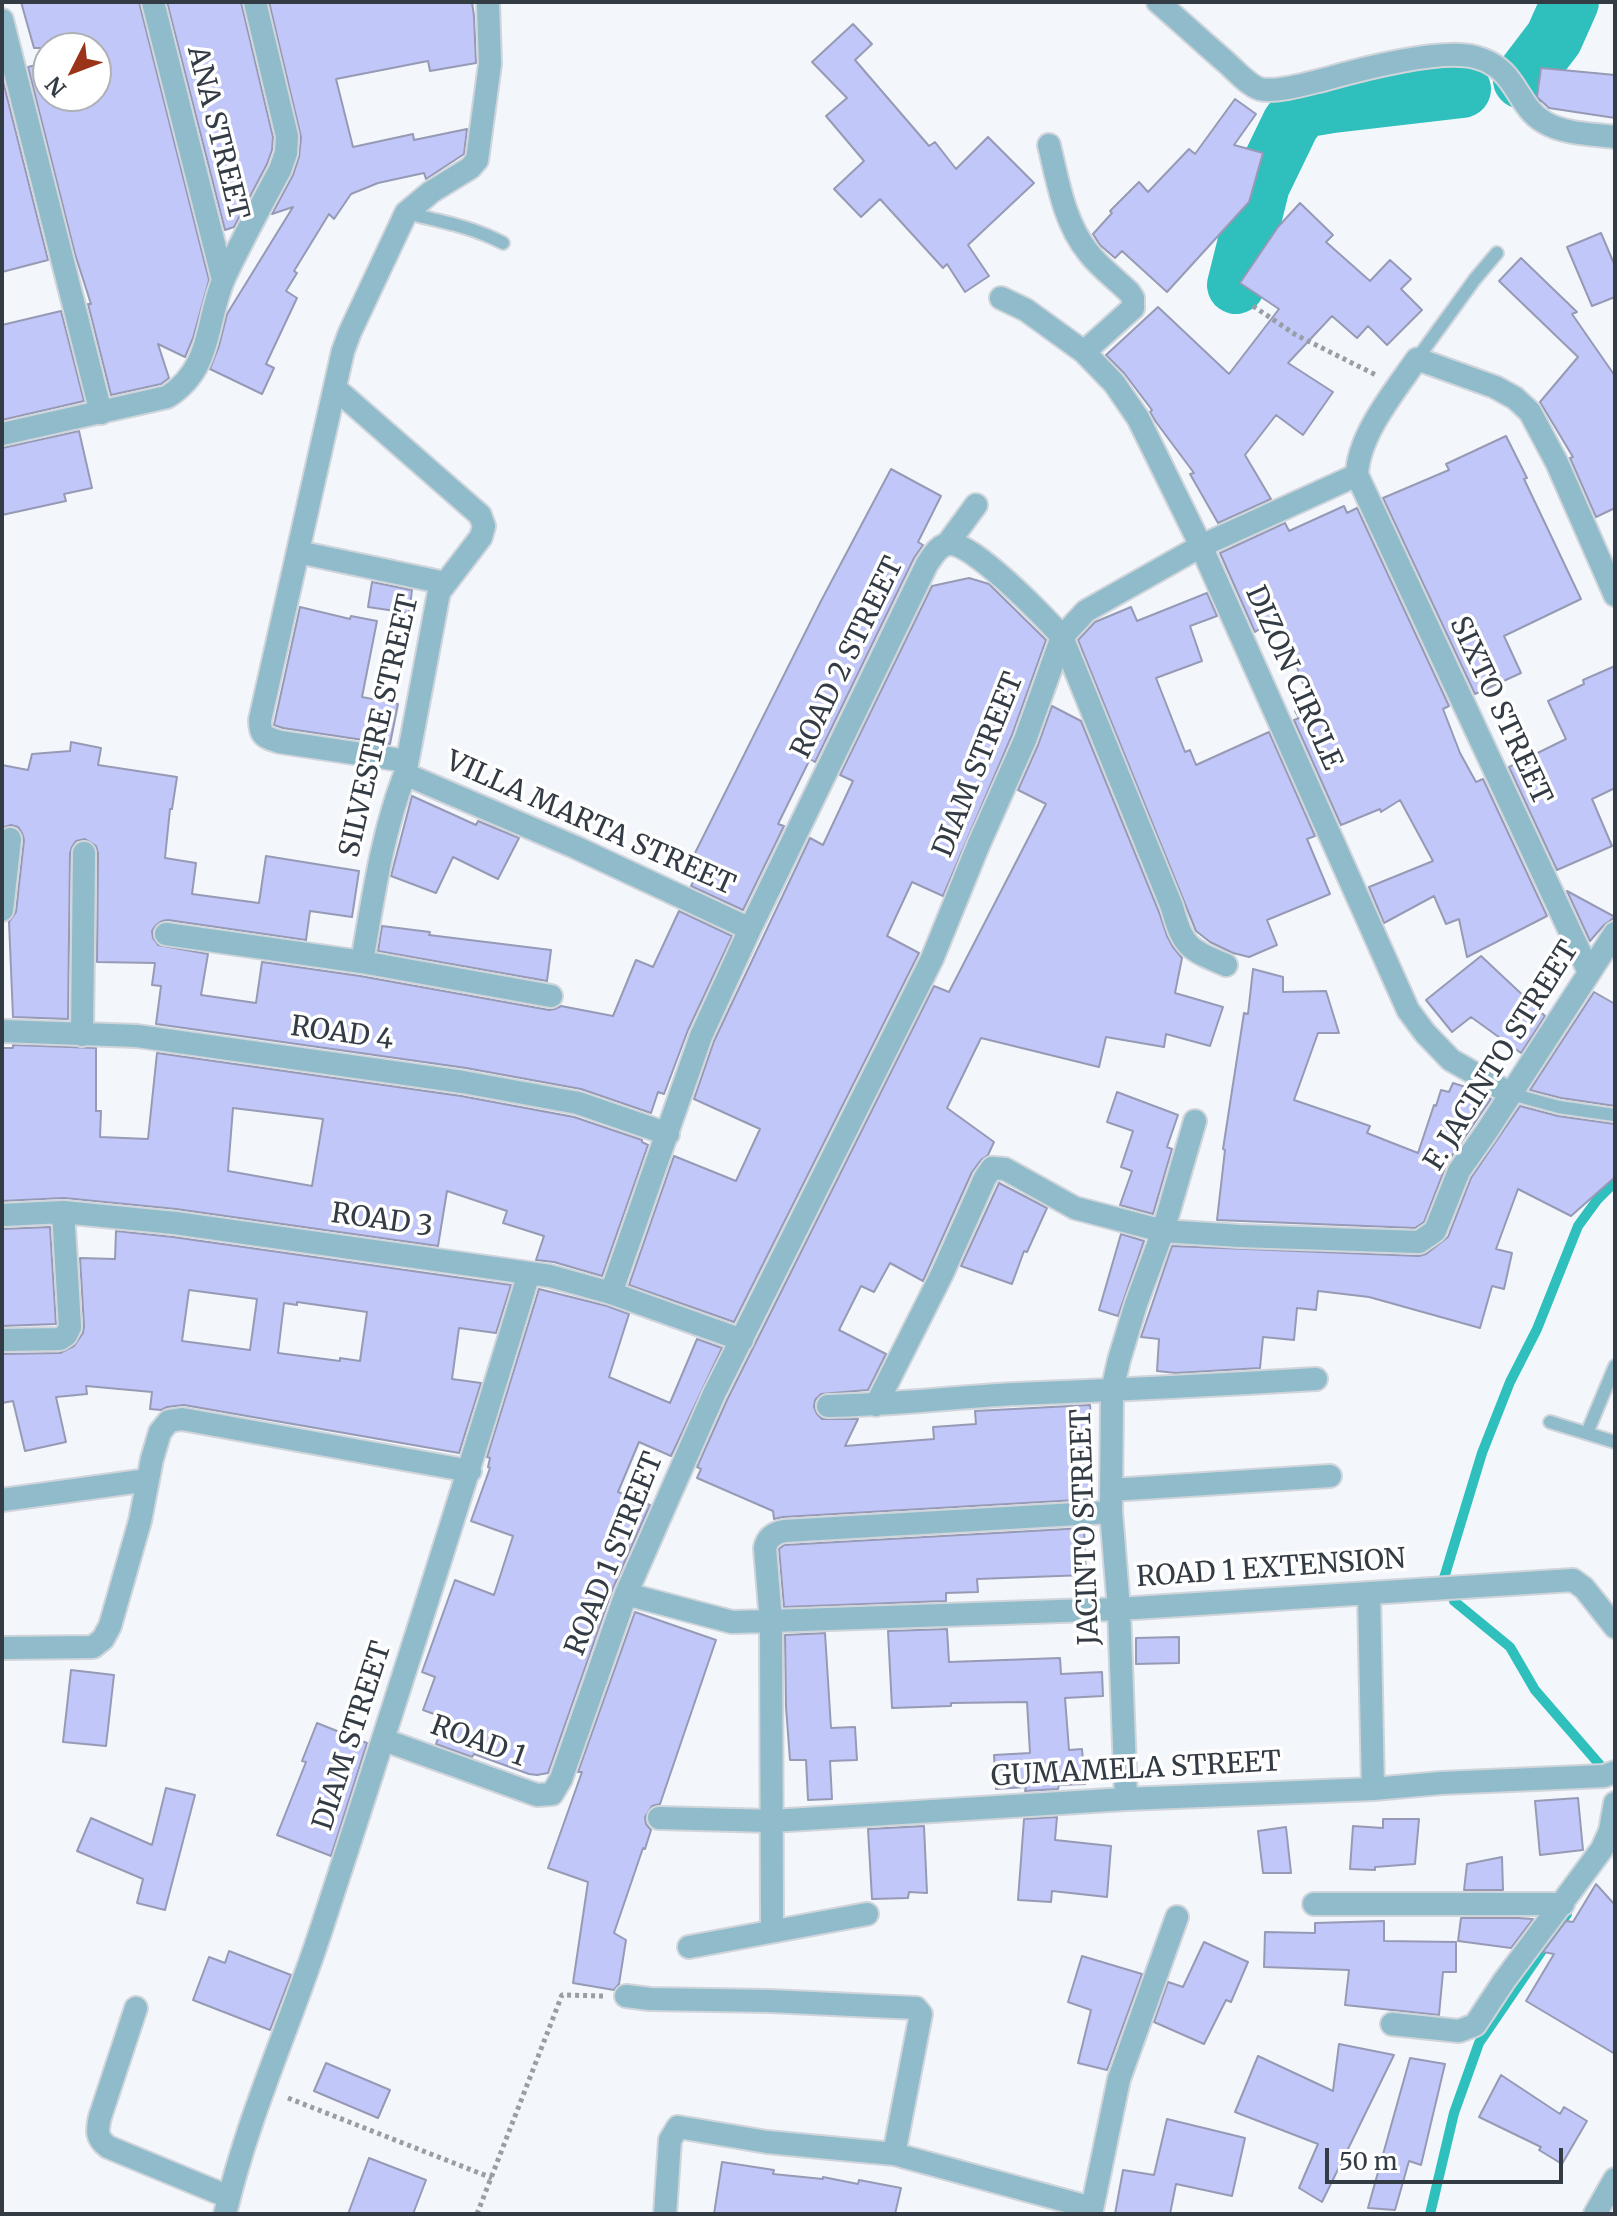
<!DOCTYPE html>
<html>
<head>
<meta charset="utf-8">
<style>
  body { margin:0 }
  #map { position:relative; width:1617px; height:2216px; overflow:hidden; background:#f3f7fc; font-family:Merriweather,serif }
  canvas { display:block }
  .frame { position:absolute; inset:0; border:4px solid #333b44; pointer-events:none }
  .north { position:absolute; left:32px; top:32px; width:80px; height:80px; box-sizing:border-box; background:#fff; border:2px solid #adb1b4; border-radius:50%; rotate:228deg; font-size:22px; font-weight:700; line-height:32px; text-align:center; color:#333b44 }
  .north::after { content:''; display:block; margin:auto; width:28px; height:36px; background:#9b3319; clip-path:polygon(50% 0,100% 100%,50% 72%,0 100%) }
  .scale { position:absolute; left:1325px; top:2148px; width:238px; height:36px; box-sizing:border-box; border:4px solid #333b44; border-top:0; padding-left:10px; font-size:24px; line-height:28px; white-space:nowrap; color:#333b44; -webkit-text-stroke:6px #fff; paint-order:stroke }
</style>
</head>
<body>
<div id="map">
<canvas width="1617" height="2216"></canvas>
<div class="frame"></div>
<div class="north">N</div>
<div class="scale">50 m</div>
</div>
<script>
const context = document.querySelector('canvas').getContext('2d');
context.lineJoin = 'round';
function trace(path, color, width, dash) {
  context.strokeStyle = color;
  context.lineWidth = width;
  context.lineCap = dash ? 'butt' : 'round';
  context.setLineDash(dash || []);
  context.stroke(path);
}
function fillPath(path, color) {
  context.fillStyle = color;
  context.fill(path, 'evenodd');
}
function drawText(font, color, halo, rows, align = 'center') {
  context.font = font + ' Merriweather,serif';
  context.lineWidth = 7;
  context.setLineDash([]);
  context.textBaseline = 'middle';
  context.strokeStyle = halo;
  context.fillStyle = color;
  for (const [text, x, y, turn = 0] of rows) {
    context.save();
    context.translate(x, y);
    context.rotate((+turn || 0) * Math.PI / 180);
    context.textAlign = isNaN(turn) ? turn : align;
    if (halo) context.strokeText(text, 0, 0);
    context.fillText(text, 0, 0);
    context.restore();
  }
}
trace(new Path2D(`
  M 1444,1578 L 1482,1453 L 1510,1382 L 1537,1329 L 1578,1226 L 1597,1200 L 1615,1182
  M 1454,1601 L 1510,1647 L 1535,1690 L 1600,1765
  M 1430,2214 L 1454,2113 L 1479,2043 L 1567,1914`), '#2fbfbd', 10);
trace(new Path2D(`
  M 1522,80 L 1554,38 L 1570,2
  M 1236,285 L 1261,185 L 1291,123 L 1303,109 L 1333,104 L 1462,89`), '#2fbfbd', 58);
const building = new Path2D(`
  M 21,2 L 139,2 L 209,280 L 193,338 L 185,357 L 158,344 L 169,378 L 161,384 L 111,395 L 88,304 L 91,304 L 75,254 L 28,67 L 48,62 L 48,96 L 96,96 L 96,48 L 34,48 Z
  M 167,2 L 241,2 L 273,137 L 272,150 L 267,164 L 234,227 L 225,230 Z
  M 269,2 L 472,2 L 474,16 L 476,63 L 430,71 L 428,61 L 336,79 L 353,147 L 413,134 L 414,140 L 467,129 L 464,154 L 426,179 L 424,173 L 378,183 L 351,194 L 334,219 L 329,214 L 294,271 L 297,273 L 286,291 L 297,298 L 266,364 L 274,368 L 262,394 L 210,369 L 219,346 L 227,314 L 293,207 L 272,214 L 293,175 L 299,157 L 301,137 Z
  M 853,24 L 872,44 L 855,60 L 929,146 L 935,142 L 956,169 L 988,137 L 1034,183 L 968,245 L 989,276 L 965,292 L 947,264 L 943,268 L 880,199 L 861,217 L 834,189 L 864,161 L 826,116 L 847,98 L 812,62 Z
  M 1541,68 L 1615,75 L 1615,118 L 1549,108 L 1537,97 Z
  M 2,77 L 48,260 L 2,272 Z
  M 1235,99 L 1256,114 L 1234,145 L 1263,153 L 1249,202 L 1167,292 L 1122,251 L 1115,258 L 1100,245 L 1093,234 L 1112,213 L 1110,211 L 1139,182 L 1148,192 L 1189,149 L 1195,154 Z
  M 1300,203 L 1333,235 L 1326,242 L 1370,281 L 1390,260 L 1411,279 L 1401,289 L 1422,310 L 1387,345 L 1368,326 L 1357,338 L 1332,316 L 1288,363 L 1333,392 L 1303,435 L 1276,415 L 1245,455 L 1271,499 L 1218,523 L 1190,474 L 1194,473 L 1156,422 L 1150,412 L 1152,410 L 1124,373 L 1106,355 L 1158,307 L 1229,374 L 1279,309 L 1240,283 L 1278,227 Z
  M 1601,233 L 1615,266 L 1615,297 L 1592,306 L 1567,247 Z
  M 1521,258 L 1577,312 L 1572,314 L 1615,376 L 1615,508 L 1596,517 L 1570,458 L 1573,457 L 1540,402 L 1578,357 L 1499,281 Z
  M 61,311 L 84,401 L 2,420 L 2,325 Z
  M 79,431 L 92,488 L 64,494 L 66,501 L 2,515 L 2,448 Z
  M 1506,436 L 1527,478 L 1524,479 L 1581,599 L 1504,636 L 1521,673 L 1475,694 L 1383,498 L 1449,470 L 1446,464 Z
  M 891,469 L 941,496 L 918,542 L 923,545 L 914,558 L 815,762 L 810,759 L 778,824 L 784,826 L 743,910 L 691,886 L 694,880 L 684,875 L 821,601 Z
  M 1344,506 L 1347,513 L 1357,508 L 1449,706 L 1443,709 L 1460,753 L 1476,782 L 1483,779 L 1547,916 L 1467,957 L 1459,919 L 1446,924 L 1434,896 L 1384,923 L 1369,887 L 1433,861 L 1400,800 L 1381,812 L 1380,809 L 1341,825 L 1294,720 L 1299,718 L 1295,711 L 1310,704 L 1279,616 L 1255,632 L 1220,553 L 1285,523 L 1289,531 Z
  M 969,578 L 989,584 L 1046,640 L 1012,735 L 943,896 L 912,882 L 887,936 L 919,953 L 734,1322 L 629,1285 L 674,1156 L 736,1181 L 760,1129 L 694,1099 L 714,1041 L 810,838 L 823,845 L 853,781 L 840,775 L 932,586 Z
  M 372,582 L 412,590 L 409,613 L 368,607 Z
  M 1207,593 L 1217,616 L 1190,626 L 1202,661 L 1156,678 L 1174,724 L 1185,752 L 1190,750 L 1196,765 L 1269,732 L 1315,836 L 1307,839 L 1330,894 L 1267,920 L 1277,945 L 1249,957 L 1233,953 L 1210,942 L 1196,931 L 1078,640 L 1095,622 L 1131,607 L 1137,621 Z
  M 300,607 L 350,619 L 351,616 L 377,621 L 362,697 L 398,704 L 390,744 L 283,728 L 274,725 Z
  M 1615,666 L 1615,788 L 1592,799 L 1612,846 L 1557,870 L 1509,767 L 1566,739 L 1548,701 L 1584,684 L 1583,680 Z
  M 1052,706 L 1081,721 L 1159,912 L 1167,936 L 1173,947 L 1182,958 L 1175,993 L 1223,1007 L 1210,1046 L 1166,1034 L 1164,1047 L 1106,1037 L 1099,1067 L 981,1038 L 947,1108 L 994,1142 L 988,1155 L 981,1160 L 972,1172 L 923,1281 L 890,1263 L 874,1292 L 861,1286 L 839,1330 L 886,1354 L 868,1390 L 821,1394 L 815,1400 L 814,1407 L 817,1414 L 822,1419 L 858,1419 L 845,1446 L 934,1439 L 933,1427 L 976,1424 L 975,1411 L 1090,1405 L 1093,1438 L 1089,1438 L 1094,1499 L 783,1517 L 774,1519 L 773,1511 L 697,1478 L 701,1469 L 697,1467 L 727,1400 L 934,986 L 949,992 L 1046,804 L 1018,790 L 1038,745 Z
  M 71,742 L 101,748 L 98,765 L 177,777 L 172,809 L 170,809 L 165,858 L 196,863 L 192,894 L 259,903 L 266,856 L 359,871 L 352,917 L 310,911 L 306,940 L 168,920 L 162,921 L 156,925 L 152,931 L 153,938 L 158,945 L 208,954 L 201,995 L 256,1003 L 262,962 L 360,976 L 549,1010 L 555,1009 L 561,1006 L 613,1016 L 636,960 L 653,967 L 679,911 L 732,936 L 688,1030 L 664,1094 L 658,1092 L 651,1113 L 581,1089 L 466,1068 L 156,1024 L 161,986 L 152,985 L 155,963 L 97,962 L 98,853 L 96,846 L 85,839 L 76,841 L 72,847 L 70,853 L 68,1019 L 13,1017 L 9,922 L 16,912 L 24,840 L 22,833 L 18,827 L 11,825 L 2,828 L 2,765 L 28,770 L 32,754 L 70,751 Z
  M 412,796 L 476,825 L 478,821 L 519,838 L 498,879 L 453,857 L 436,893 L 391,876 Z
  M 1567,891 L 1615,917 L 1604,925 L 1590,941 Z
  M 382,926 L 430,932 L 429,935 L 551,950 L 547,981 L 378,951 Z
  M 1481,956 L 1545,1016 L 1521,1053 L 1471,1017 L 1452,1032 L 1426,1000 Z
  M 1253,969 L 1283,977 L 1283,992 L 1326,991 L 1339,1033 L 1318,1033 L 1294,1100 L 1370,1126 L 1367,1133 L 1418,1153 L 1434,1105 L 1436,1106 L 1441,1090 L 1449,1092 L 1453,1083 L 1475,1090 L 1491,1099 L 1447,1163 L 1424,1222 L 1415,1228 L 1217,1220 L 1225,1150 L 1223,1149 L 1244,1013 L 1248,1014 Z
  M 1594,992 L 1615,1004 L 1615,1106 L 1561,1098 L 1530,1090 Z
  M 13,1045 L 96,1048 L 96,1111 L 101,1111 L 100,1137 L 148,1139 L 157,1053 L 461,1096 L 574,1117 L 642,1140 L 642,1142 L 648,1145 L 602,1276 L 554,1262 L 536,1260 L 544,1236 L 503,1223 L 507,1211 L 447,1191 L 438,1246 L 176,1209 L 64,1198 L 2,1201 L 2,1048 L 13,1048 ZM 233,1108 L 323,1119 L 312,1186 L 228,1171 Z
  M 1117,1092 L 1178,1115 L 1167,1147 L 1172,1149 L 1153,1214 L 1120,1205 L 1132,1171 L 1121,1167 L 1133,1131 L 1107,1122 Z
  M 1520,1106 L 1558,1116 L 1615,1124 L 1615,1177 L 1571,1216 L 1518,1189 L 1496,1249 L 1512,1253 L 1504,1289 L 1492,1286 L 1480,1328 L 1369,1297 L 1318,1291 L 1316,1310 L 1297,1308 L 1294,1340 L 1263,1337 L 1260,1368 L 1176,1373 L 1157,1371 L 1159,1339 L 1141,1337 L 1172,1246 L 1419,1256 L 1426,1254 L 1448,1237 L 1471,1178 Z
  M 999,1183 L 1047,1208 L 1027,1252 L 1024,1251 L 1012,1284 L 961,1266 Z
  M 50,1227 L 56,1324 L 2,1326 L 2,1229 Z
  M 116,1231 L 173,1237 L 511,1285 L 496,1333 L 459,1328 L 452,1379 L 481,1383 L 459,1453 L 184,1405 L 167,1407 L 161,1410 L 150,1409 L 152,1392 L 86,1386 L 87,1394 L 56,1397 L 66,1442 L 25,1451 L 13,1401 L 2,1403 L 2,1354 L 60,1353 L 74,1346 L 83,1333 L 84,1326 L 80,1258 L 115,1259 ZM 189,1290 L 257,1299 L 250,1350 L 182,1341 ZM 297,1302 L 367,1312 L 360,1361 L 340,1358 L 340,1361 L 278,1353 L 284,1303 L 297,1305 Z
  M 1121,1234 L 1144,1241 L 1118,1316 L 1099,1310 Z
  M 539,1289 L 607,1306 L 629,1314 L 609,1377 L 670,1403 L 697,1339 L 722,1348 L 671,1456 L 639,1442 L 618,1492 L 650,1505 L 613,1588 L 548,1773 L 537,1775 L 529,1774 L 474,1754 L 472,1757 L 436,1744 L 445,1718 L 423,1710 L 435,1677 L 422,1672 L 455,1580 L 494,1595 L 513,1536 L 471,1521 L 490,1468 L 488,1467 L 490,1458 L 487,1457 Z
  M 1084,1528 L 1086,1575 L 977,1579 L 978,1592 L 946,1593 L 946,1601 L 784,1607 L 779,1549 L 784,1545 Z
  M 635,1612 L 716,1640 L 660,1804 L 652,1806 L 645,1817 L 646,1824 L 651,1830 L 645,1849 L 643,1848 L 614,1933 L 626,1940 L 619,1984 L 614,1990 L 573,1983 L 588,1882 L 548,1868 L 582,1772 L 578,1772 Z
  M 947,1629 L 949,1662 L 1060,1658 L 1061,1674 L 1102,1672 L 1103,1696 L 1065,1698 L 1069,1750 L 1082,1749 L 1085,1784 L 1059,1785 L 1058,1789 L 1025,1791 L 1026,1787 L 996,1789 L 994,1755 L 1030,1753 L 1027,1702 L 951,1703 L 951,1706 L 892,1708 L 888,1631 Z
  M 825,1633 L 831,1728 L 855,1727 L 857,1760 L 830,1761 L 832,1799 L 808,1800 L 806,1760 L 790,1760 L 786,1707 L 785,1635 Z
  M 1179,1637 L 1179,1663 L 1136,1664 L 1136,1638 Z
  M 71,1670 L 114,1675 L 106,1746 L 63,1742 Z
  M 317,1723 L 367,1743 L 331,1856 L 277,1835 L 306,1762 L 302,1761 Z
  M 166,1788 L 195,1795 L 165,1910 L 137,1903 L 143,1879 L 77,1851 L 91,1818 L 152,1845 Z
  M 1578,1798 L 1583,1850 L 1540,1855 L 1535,1801 Z
  M 1057,1817 L 1055,1840 L 1111,1846 L 1107,1897 L 1052,1891 L 1051,1902 L 1018,1900 L 1024,1819 Z
  M 1383,1819 L 1419,1819 L 1415,1864 L 1375,1867 L 1375,1870 L 1350,1869 L 1353,1826 L 1383,1828 Z
  M 924,1826 L 927,1893 L 909,1892 L 908,1898 L 872,1899 L 868,1829 Z
  M 1286,1827 L 1291,1873 L 1263,1873 L 1258,1831 Z
  M 1502,1857 L 1503,1890 L 1464,1890 L 1467,1864 Z
  M 1596,1884 L 1615,1905 L 1615,2054 L 1526,2001 L 1554,1954 L 1543,1952 L 1566,1921 L 1573,1922 Z
  M 1461,1918 L 1518,1918 L 1533,1919 L 1511,1948 L 1458,1941 Z
  M 1384,1921 L 1384,1941 L 1456,1942 L 1456,1972 L 1443,1972 L 1439,2015 L 1345,2005 L 1349,1970 L 1264,1967 L 1265,1932 L 1315,1933 L 1315,1923 Z
  M 1204,1942 L 1248,1962 L 1231,2002 L 1226,2000 L 1204,2044 L 1154,2022 L 1168,1982 L 1183,1987 Z
  M 229,1951 L 291,1975 L 270,2030 L 193,2000 L 209,1957 L 225,1963 Z
  M 1082,1956 L 1142,1974 L 1107,2070 L 1078,2063 L 1091,2010 L 1068,2002 Z
  M 1339,2044 L 1394,2055 L 1322,2202 L 1299,2188 L 1318,2144 L 1235,2112 L 1258,2056 L 1333,2091 Z
  M 1410,2058 L 1445,2064 L 1421,2165 L 1409,2161 L 1395,2210 L 1368,2208 Z
  M 326,2063 L 390,2090 L 378,2118 L 314,2091 Z
  M 1501,2075 L 1560,2114 L 1564,2107 L 1587,2121 L 1562,2164 L 1539,2150 L 1541,2147 L 1479,2117 Z
  M 1167,2119 L 1245,2138 L 1232,2196 L 1176,2184 L 1170,2214 L 1115,2214 L 1123,2170 L 1154,2175 Z
  M 369,2158 L 426,2180 L 413,2214 L 348,2214 Z
  M 722,2162 L 774,2170 L 773,2174 L 823,2179 L 823,2177 L 858,2184 L 859,2180 L 901,2188 L 895,2214 L 714,2214 Z`);
fillPath(building, '#c1c7f8');
trace(building, '#979ab5', 2);
const service = new Path2D(`
  M 406,213 C 440,221 473,227 503,243
  M 1417,359 L 1475,279 L 1497,253
  M 1511,1094 L 1559,1107 L 1614,1115
  M 1550,1422 L 1615,1442
  M 1587,1433 L 1615,1366`);
const minor = new Path2D(`
  M 153,2 L 223,280
  M 2,20 L 101,413
  M 1049,145 C 1058,182 1064,222 1088,252 C 1099,267 1116,279 1129,292 L 1133,298 L 1133,308 L 1084,352
  M 1001,298 L 1026,310 L 1084,352 L 1114,383 L 1138,418 L 1201,546 L 1408,1010 L 1425,1033 L 1451,1060 L 1511,1094
  M 336,389 L 480,515 L 484,526 L 481,537 L 439,592 L 405,774 C 382,834 373,898 362,962
  M 2,434 L 167,397 C 214,368 205,319 225,276 C 242,240 261,205 280,170 L 286,153 L 287,136 L 255,2
  M 1357,475 L 1589,972
  M 948,543 L 976,505
  M 298,552 L 445,583
  M 407,761 L 280,742 C 265,737 260,737 260,720 L 343,351 L 350,332 L 406,213 L 431,192 L 470,168 L 477,160 L 490,64 L 488,2
  M 405,774 L 575,847 L 750,929
  M 2,910 L 10,839
  M 166,934 L 362,962 L 551,996
  M 2,1031 L 137,1036 L 463,1082 L 578,1103 L 668,1134
  M 82,1035 L 84,853
  M 2,1215 L 63,1212 L 175,1223 L 550,1276 L 611,1293 L 742,1340
  M 611,1293 L 701,1036 L 750,929 L 927,564 C 933,556 938,545 949,544 C 970,540 1047,619 1062,637 L 1172,907 C 1183,947 1188,949 1226,965
  M 2,1340 L 60,1339 L 66,1335 L 70,1327 L 63,1212
  M 876,1405 L 942,1274 L 985,1178 L 992,1168 L 1005,1169 L 1075,1208 L 1163,1231 L 1240,1236 L 1419,1242 L 1435,1231 L 1459,1171 L 1487,1131 L 1615,933
  M 828,1406 C 891,1405 954,1397 1017,1394 C 1117,1390 1216,1385 1316,1379
  M 1111,1490 L 1330,1476
  M 2,1500 L 148,1480
  M 1369,1593 L 1373,1789
  M 626,1594 L 732,1622 L 771,1621 L 1119,1609 L 1573,1580 L 1584,1588 L 1615,1627
  M 2,1648 L 93,1647 L 103,1639 L 110,1626 L 140,1521 L 152,1459 L 160,1432 L 169,1421 L 182,1419 L 470,1471
  M 384,1740 L 537,1795 L 552,1794 L 561,1779 L 626,1594 L 714,1394 L 932,959 L 978,846 L 1025,740 L 1062,637 L 1086,611 L 1201,546 L 1357,475 C 1358,435 1395,391 1417,359 L 1495,387 L 1515,398 L 1530,412 L 1557,463 L 1615,595
  M 1126,1799 L 1119,1609 L 1111,1512 L 1112,1391 L 1119,1360 L 1136,1304 L 1163,1231 L 1195,1121
  M 659,1818 L 772,1821 L 1126,1799 L 1373,1789 L 1441,1783 L 1604,1776 L 1615,1772
  M 1314,1904 L 1563,1904
  M 772,1931 L 771,1621 L 765,1548 C 767,1538 774,1533 784,1531 L 1111,1512
  M 689,1947 L 867,1914
  M 626,1996 L 650,1999 L 770,2001 L 916,2008 L 921,2014 L 894,2154
  M 136,2008 L 100,2117 C 97,2131 96,2138 108,2147 L 229,2197
  M 1392,2024 L 1459,2031 L 1475,2025 L 1504,1981 L 1602,1849 L 1610,1831 L 1615,1803
  M 225,2214 C 248,2115 291,2023 322,1927 C 393,1710 463,1492 529,1273
  M 665,2214 L 670,2140 L 678,2127 L 767,2142 L 894,2154 L 1092,2208
  M 1091,2214 L 1119,2079 L 1177,1917
  M 1595,2214 L 1615,2179`);
const tertiary = new Path2D(`
  M 1158,2 C 1181,22 1204,43 1227,63 C 1236,71 1248,85 1260,89 C 1277,93 1309,83 1326,79 C 1361,69 1442,48 1475,57 C 1518,68 1515,105 1544,122 C 1563,134 1593,134 1615,137`);
trace(service, '#d0d5db', 16);
trace(minor, '#d0d5db', 26);
trace(tertiary, '#d0d5db', 26);
trace(new Path2D(`
  M 1253,306 L 1296,335 L 1376,375
  M 288,2098 L 492,2178
  M 477,2214 L 562,1995 L 603,1996`), '#989ea5', 5, [4, 4]);
trace(service, '#8fbbcb', 12);
trace(minor, '#8fbbcb', 22);
trace(tertiary, '#8fbbcb', 22);
drawText('28px', '#333b44', '#fff', [
  ["ANA STREET",217,133,76],
  ["ROAD 2 STREET",848,658,-64],
  ["DIZON CIRCLE",1293,678,66],
  ["SIXTO STREET",1500,711,65],
  ["SILVESTRE STREET",380,726,-77],
  ["DIAM STREET",979,765,-68],
  ["VILLA MARTA STREET",590,824,24],
  ["ROAD 4",342,1034,8],
  ["F. JACINTO STREET",1502,1056,-58],
  ["ROAD 3",382,1221,8],
  ["JACINTO STREET",1086,1527,-92],
  ["ROAD 1 STREET",615,1554,-68],
  ["ROAD 1 EXTENSION",1271,1569,-4],
  ["DIAM STREET",353,1736,-72],
  ["ROAD 1",478,1742,20],
  ["GUMAMELA STREET",1136,1770,-3]
]);
</script>
</body>
</html>
